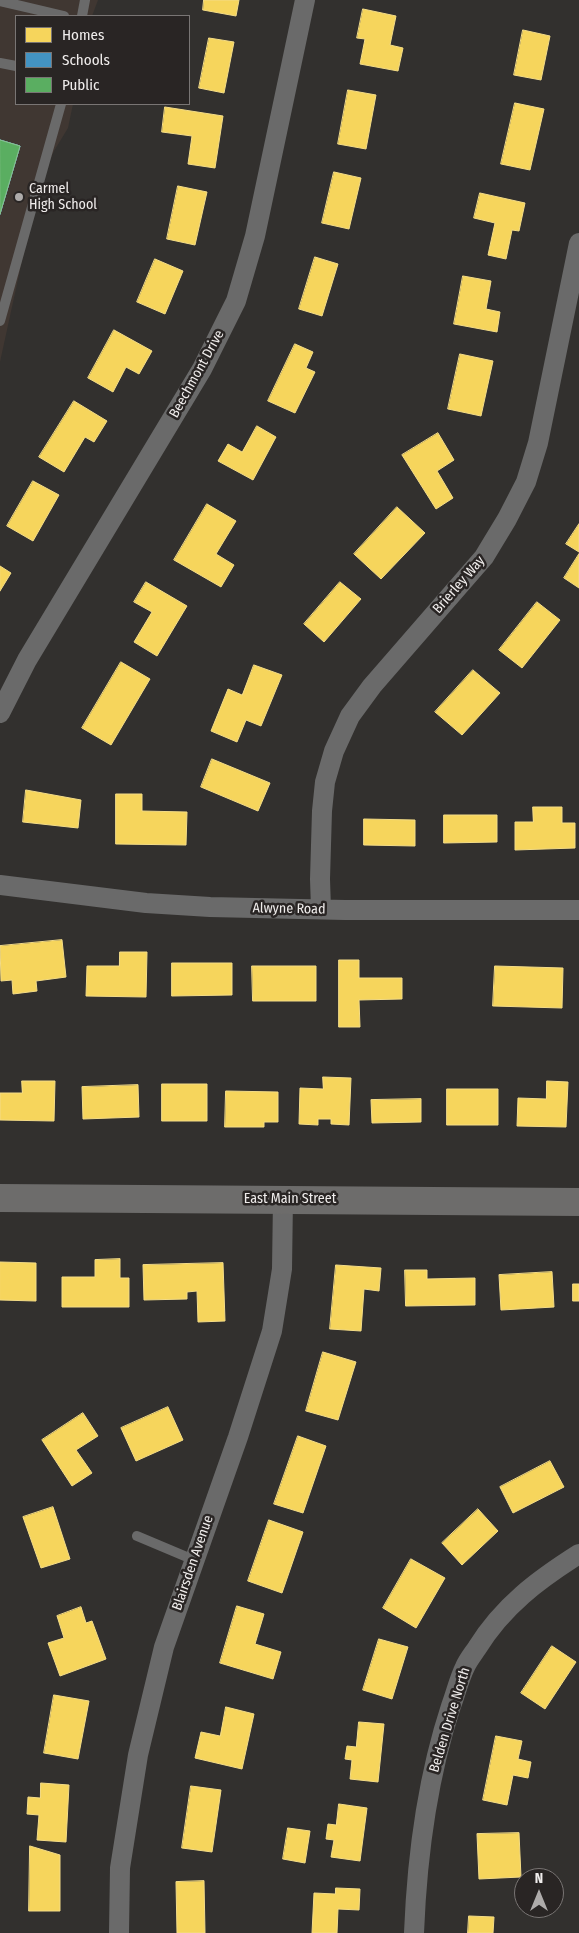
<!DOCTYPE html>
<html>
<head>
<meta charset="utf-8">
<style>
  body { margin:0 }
  #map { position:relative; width:579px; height:1933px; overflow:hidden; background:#32302e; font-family:"Fira Sans Condensed",sans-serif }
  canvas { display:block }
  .legend { position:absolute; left:15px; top:15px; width:175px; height:90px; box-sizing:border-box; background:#292524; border:1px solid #797574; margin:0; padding:6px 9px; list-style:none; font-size:15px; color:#f0edec }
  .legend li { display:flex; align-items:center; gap:10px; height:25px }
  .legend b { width:25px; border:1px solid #797574 }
  .north { position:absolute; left:514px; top:1868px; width:50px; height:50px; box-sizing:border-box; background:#292524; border:1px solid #797574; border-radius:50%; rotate:0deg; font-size:14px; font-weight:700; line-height:20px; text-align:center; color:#f0edec }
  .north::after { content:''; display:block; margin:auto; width:18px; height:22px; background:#aeabaa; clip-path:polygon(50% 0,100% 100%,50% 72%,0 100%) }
</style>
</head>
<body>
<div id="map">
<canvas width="579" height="1933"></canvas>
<ul class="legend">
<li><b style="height:14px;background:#f6d55c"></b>Homes</li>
<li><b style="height:14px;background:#4393c3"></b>Schools</li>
<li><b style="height:14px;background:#5aae61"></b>Public</li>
</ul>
<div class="north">N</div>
</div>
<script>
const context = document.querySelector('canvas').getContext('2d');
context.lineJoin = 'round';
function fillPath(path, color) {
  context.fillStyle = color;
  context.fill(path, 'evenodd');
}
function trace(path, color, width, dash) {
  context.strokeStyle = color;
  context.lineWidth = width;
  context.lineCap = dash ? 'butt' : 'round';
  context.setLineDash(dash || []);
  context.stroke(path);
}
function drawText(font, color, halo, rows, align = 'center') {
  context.font = font + ' "Fira Sans Condensed",sans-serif';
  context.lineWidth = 5;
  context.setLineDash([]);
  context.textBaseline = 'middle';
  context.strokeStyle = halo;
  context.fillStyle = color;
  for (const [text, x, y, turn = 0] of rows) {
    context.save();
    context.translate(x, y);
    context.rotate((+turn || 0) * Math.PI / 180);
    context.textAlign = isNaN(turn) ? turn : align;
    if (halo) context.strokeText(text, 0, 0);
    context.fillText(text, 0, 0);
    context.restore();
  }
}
fillPath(new Path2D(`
  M 0,0 L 98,0 L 92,16 L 16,16 L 16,104 L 73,104 L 68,128 L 54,151 L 42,178 L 32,215 L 0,362 Z`), '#403732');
const homes = new Path2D(`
  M 204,0 L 239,0 L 236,16 L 203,10 Z
  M 363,9 L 396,16 L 390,45 L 403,48 L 398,71 L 360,64 L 365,39 L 357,38 Z
  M 523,30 L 550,36 L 541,80 L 514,75 Z
  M 209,38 L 234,42 L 224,93 L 199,88 Z
  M 348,90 L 376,95 L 366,149 L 338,144 Z
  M 515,103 L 544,109 L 530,170 L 501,164 Z
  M 165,107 L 223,116 L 215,168 L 188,164 L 192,136 L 162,132 Z
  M 334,172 L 361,178 L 349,229 L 322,223 Z
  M 178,186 L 207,192 L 195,245 L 167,239 Z
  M 480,193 L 525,203 L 519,231 L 512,230 L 506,259 L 488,255 L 495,223 L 474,218 Z
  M 315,257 L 338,264 L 322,316 L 299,309 Z
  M 155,259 L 183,271 L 165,314 L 137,302 Z
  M 463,276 L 491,281 L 486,309 L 500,312 L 497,332 L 454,324 Z
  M 114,330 L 152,351 L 139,374 L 126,367 L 113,392 L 88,378 Z
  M 295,344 L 313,352 L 306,368 L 315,372 L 295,413 L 268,401 Z
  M 460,354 L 493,361 L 481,416 L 448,409 Z
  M 74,401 L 107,421 L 94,442 L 85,437 L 64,472 L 39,457 Z
  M 257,426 L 276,437 L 253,480 L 218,461 L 228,444 L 242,452 Z
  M 438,433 L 454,460 L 437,471 L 453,498 L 436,509 L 402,455 Z
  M 33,481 L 59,495 L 33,541 L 7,526 Z
  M 207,504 L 236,521 L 216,554 L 234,565 L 221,587 L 174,560 Z
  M 397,507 L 425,533 L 381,579 L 354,554 Z
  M 579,524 L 579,552 L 566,544 Z
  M 579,554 L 579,588 L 564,578 Z
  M 0,566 L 11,573 L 0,591 Z
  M 146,582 L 187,606 L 157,656 L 134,642 L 152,612 L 134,602 Z
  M 340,582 L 361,599 L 324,642 L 304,624 Z
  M 537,602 L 560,620 L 522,668 L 499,650 Z
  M 121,662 L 150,679 L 111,745 L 82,728 Z
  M 254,665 L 282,675 L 261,726 L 246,720 L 237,742 L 211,731 L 228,689 L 242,695 Z
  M 473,670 L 500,693 L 462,735 L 435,712 Z
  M 212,759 L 270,783 L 258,811 L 201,787 Z
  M 26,790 L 81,800 L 78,828 L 23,822 Z
  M 116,794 L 142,794 L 142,811 L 187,812 L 186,845 L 116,844 Z
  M 533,807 L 562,807 L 562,823 L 575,823 L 575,848 L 515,850 L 515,822 L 533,822 Z
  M 444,815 L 497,815 L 497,842 L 444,843 Z
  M 364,819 L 415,820 L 415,846 L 364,845 Z
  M 62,940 L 66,977 L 36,981 L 37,991 L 13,994 L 12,980 L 1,981 L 0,946 Z
  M 120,952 L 147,952 L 146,997 L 86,996 L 87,966 L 119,966 Z
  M 339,960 L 359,960 L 359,978 L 402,978 L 402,999 L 359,1000 L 360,1027 L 339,1027 Z
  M 172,963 L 232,963 L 232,995 L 172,996 Z
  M 252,966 L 316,966 L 316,1001 L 253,1001 Z
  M 495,966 L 563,968 L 562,1008 L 493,1006 Z
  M 323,1077 L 351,1078 L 349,1125 L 331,1124 L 331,1119 L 318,1119 L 318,1125 L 299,1124 L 300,1088 L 323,1089 Z
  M 22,1081 L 55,1081 L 54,1121 L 0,1120 L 0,1093 L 22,1093 Z
  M 547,1081 L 568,1082 L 566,1127 L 517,1126 L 518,1098 L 546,1099 Z
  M 162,1084 L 207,1084 L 207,1121 L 162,1121 Z
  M 138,1085 L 139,1117 L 83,1119 L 82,1087 Z
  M 447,1089 L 498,1089 L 498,1125 L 447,1125 Z
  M 226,1091 L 278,1092 L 278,1122 L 264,1122 L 264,1127 L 225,1127 Z
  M 421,1099 L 421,1122 L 372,1123 L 371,1100 Z
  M 120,1259 L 120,1278 L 129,1278 L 129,1307 L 62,1307 L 62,1277 L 95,1277 L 95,1260 Z
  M 0,1262 L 36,1263 L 36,1301 L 0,1300 Z
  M 223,1263 L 225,1321 L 198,1322 L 197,1291 L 187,1292 L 187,1299 L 144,1300 L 143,1265 Z
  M 336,1265 L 381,1268 L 379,1291 L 364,1289 L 361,1331 L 330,1329 Z
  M 405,1270 L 427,1270 L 427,1279 L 475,1278 L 475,1305 L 406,1306 Z
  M 552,1272 L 554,1307 L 501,1310 L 499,1275 Z
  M 573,1284 L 579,1284 L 579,1301 L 573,1301 Z
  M 323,1352 L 356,1362 L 338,1420 L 306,1411 Z
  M 168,1407 L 183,1440 L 136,1461 L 121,1428 Z
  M 83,1413 L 98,1436 L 76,1450 L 92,1473 L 72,1486 L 42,1440 Z
  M 298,1436 L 326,1446 L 303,1513 L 274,1504 Z
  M 550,1461 L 564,1487 L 513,1513 L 500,1487 Z
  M 53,1507 L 70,1559 L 41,1568 L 23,1517 Z
  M 478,1509 L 498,1531 L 462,1565 L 442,1543 Z
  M 269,1520 L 303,1532 L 282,1593 L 248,1581 Z
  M 411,1559 L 445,1578 L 416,1628 L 383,1608 Z
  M 237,1606 L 264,1614 L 255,1644 L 281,1652 L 273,1679 L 220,1663 Z
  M 81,1607 L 86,1623 L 92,1621 L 106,1659 L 60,1676 L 48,1643 L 64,1638 L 57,1616 Z
  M 379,1639 L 408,1647 L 392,1699 L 363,1690 Z
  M 552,1646 L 576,1662 L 545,1709 L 521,1693 Z
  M 54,1695 L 89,1701 L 78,1759 L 44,1753 Z
  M 226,1707 L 254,1714 L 242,1769 L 195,1758 L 201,1732 L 220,1736 Z
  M 359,1722 L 384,1724 L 378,1782 L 350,1779 L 352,1760 L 345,1759 L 347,1746 L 356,1747 Z
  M 496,1736 L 522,1741 L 518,1759 L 531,1762 L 528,1778 L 513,1775 L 507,1805 L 483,1800 Z
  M 41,1783 L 69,1785 L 66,1842 L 37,1840 L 39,1815 L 27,1814 L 28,1797 L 40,1798 Z
  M 191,1786 L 221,1790 L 212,1852 L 182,1848 Z
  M 339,1804 L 367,1808 L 360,1861 L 331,1857 L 334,1840 L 326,1839 L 328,1824 L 336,1825 Z
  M 288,1828 L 310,1831 L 305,1863 L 283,1859 Z
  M 519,1833 L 521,1877 L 479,1879 L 477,1834 Z
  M 30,1846 L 60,1855 L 60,1911 L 29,1911 Z
  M 204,1881 L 205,1933 L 177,1933 L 176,1882 Z
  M 336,1888 L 360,1889 L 359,1910 L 338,1909 L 337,1933 L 312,1933 L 314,1893 L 335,1894 Z
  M 469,1916 L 494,1917 L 493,1933 L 468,1933 Z`);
fillPath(homes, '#f6d55c');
trace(homes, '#f4dc87', 1);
const schools = new Path2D(`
  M 0,140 L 20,146 L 0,214 Z
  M 0,140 L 20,146 L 0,214 Z`);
fillPath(schools, '#4393c3');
trace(schools, '#77aecf', 1);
const public = new Path2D(`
  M 0,140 L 20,146 L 0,214 Z`);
fillPath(public, '#5aae61');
trace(public, '#87c18b', 1);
trace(new Path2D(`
  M 0,1 L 64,16
  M 82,16 L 85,0
  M 0,63 L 16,66
  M 0,321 L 61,104
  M 137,1536 L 194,1560`), '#6a6a6a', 10);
trace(new Path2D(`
  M 0,713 L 27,660 L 202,369 L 236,301 L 255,236 L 305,0
  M 0,885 L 146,903 L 210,907 L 345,910 L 579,910
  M 321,909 L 320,879 L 322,811 L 325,782 L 334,751 L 350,716 L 372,686 L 484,557 L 507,519 L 526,482 L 538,443 L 579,243
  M 119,1933 L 120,1868 L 138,1755 L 164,1647 L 238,1437 L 272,1331 L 282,1269 L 283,1199
  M 414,1933 C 417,1856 427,1779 451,1706 C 456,1693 459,1679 465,1667 C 468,1660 473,1654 477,1648 C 503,1606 538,1580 579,1554`), '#6a6a6a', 20);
trace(new Path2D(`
  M 0,1198 L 579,1202`), '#6d6c6b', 28);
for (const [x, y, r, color] of [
  [19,197,5,"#aeabaa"]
]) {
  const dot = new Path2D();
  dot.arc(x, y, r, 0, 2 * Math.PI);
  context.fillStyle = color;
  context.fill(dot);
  trace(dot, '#292524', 2);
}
drawText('14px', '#f0edec', '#292524', [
  ["Carmel",29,189],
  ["High School",29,205]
], 'left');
drawText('14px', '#f0edec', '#292524', [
  ["Beechmont Drive",197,374,-61],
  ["Brierley Way",459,585,-49],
  ["Alwyne Road",289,909,1],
  ["East Main Street",290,1199],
  ["Blairsden Avenue",193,1563,-71],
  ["Belden Drive North",450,1720,-73]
]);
</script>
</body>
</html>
